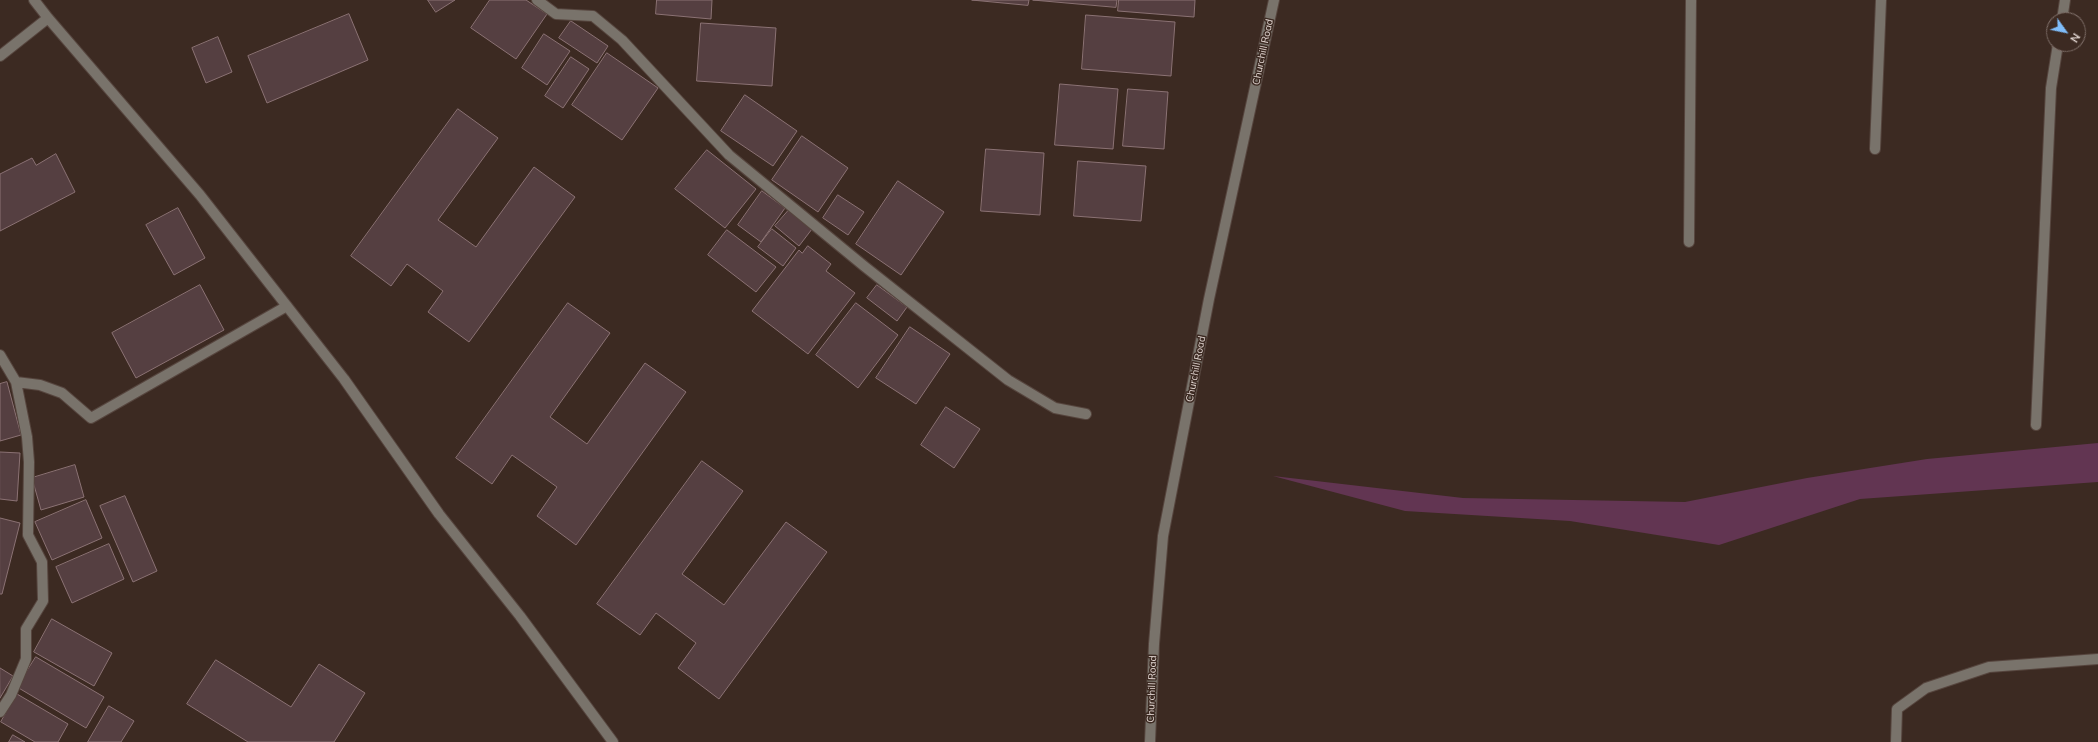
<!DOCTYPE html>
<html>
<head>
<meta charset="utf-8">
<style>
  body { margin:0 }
  #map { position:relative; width:2098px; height:742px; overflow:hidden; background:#3c2a22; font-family:Mulish,sans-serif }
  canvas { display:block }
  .north { position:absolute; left:2046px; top:12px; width:40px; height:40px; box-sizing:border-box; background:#3c2a22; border:1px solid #7e6e68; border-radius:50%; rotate:123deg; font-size:11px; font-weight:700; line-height:16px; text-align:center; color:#e1d5d0 }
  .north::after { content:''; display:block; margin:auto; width:14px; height:18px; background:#7fbdfa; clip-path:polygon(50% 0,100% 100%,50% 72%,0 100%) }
</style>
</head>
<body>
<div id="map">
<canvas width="2098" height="742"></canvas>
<div class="north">N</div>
</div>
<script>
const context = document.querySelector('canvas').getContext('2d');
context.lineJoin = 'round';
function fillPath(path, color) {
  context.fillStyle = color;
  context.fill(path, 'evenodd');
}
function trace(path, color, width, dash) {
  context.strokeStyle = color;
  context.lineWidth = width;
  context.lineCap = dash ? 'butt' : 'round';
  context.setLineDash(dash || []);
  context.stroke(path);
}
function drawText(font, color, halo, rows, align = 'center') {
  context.font = font + ' Mulish,sans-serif';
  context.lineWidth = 3;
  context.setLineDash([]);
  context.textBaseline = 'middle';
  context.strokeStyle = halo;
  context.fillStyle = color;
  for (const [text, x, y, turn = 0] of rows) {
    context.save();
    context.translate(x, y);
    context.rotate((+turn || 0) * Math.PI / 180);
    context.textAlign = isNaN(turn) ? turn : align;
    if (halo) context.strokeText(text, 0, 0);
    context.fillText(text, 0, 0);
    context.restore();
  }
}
fillPath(new Path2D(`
  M 2098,443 L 2098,482 L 1860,499 L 1719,545 L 1570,521 L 1405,511 L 1273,476 L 1463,498 L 1685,502 L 1807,478 L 1927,459 Z`), '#623552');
const building = new Path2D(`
  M 428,0 L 455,0 L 436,12 Z
  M 490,0 L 526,0 L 547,14 L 516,59 L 471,28 Z
  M 657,0 L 712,0 L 711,19 L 656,14 Z
  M 972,0 L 1029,0 L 1028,5 Z
  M 1033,0 L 1117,0 L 1116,7 Z
  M 1119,0 L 1195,0 L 1194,17 L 1118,11 Z
  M 349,14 L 368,60 L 267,103 L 248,56 Z
  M 1086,15 L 1175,22 L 1171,76 L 1082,69 Z
  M 571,21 L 608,46 L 597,63 L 559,38 Z
  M 701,23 L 776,28 L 772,86 L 697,81 Z
  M 544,34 L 570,51 L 547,85 L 522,68 Z
  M 218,37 L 232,72 L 206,83 L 192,48 Z
  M 607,53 L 658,88 L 622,140 L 572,105 Z
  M 571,57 L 589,69 L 563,108 L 545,96 Z
  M 1060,84 L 1118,89 L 1113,149 L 1055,145 Z
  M 1128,89 L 1168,92 L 1164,149 L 1123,146 Z
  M 745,95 L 797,131 L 773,166 L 721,131 Z
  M 458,109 L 498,138 L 438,220 L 476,247 L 534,167 L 575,197 L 469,342 L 428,312 L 443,291 L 407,264 L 391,286 L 351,256 Z
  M 802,136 L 848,168 L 818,212 L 772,180 Z
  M 986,149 L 1044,153 L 1040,215 L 981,211 Z
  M 707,150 L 756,189 L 725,228 L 675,189 Z
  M 56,154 L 75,192 L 0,231 L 0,174 L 32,158 L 36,165 Z
  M 1078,161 L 1146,166 L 1141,221 L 1074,216 Z
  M 898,181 L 944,212 L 901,275 L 856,244 Z
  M 762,191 L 785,208 L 761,242 L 738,225 Z
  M 838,195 L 864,212 L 848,235 L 823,218 Z
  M 178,208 L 205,258 L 174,275 L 146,225 Z
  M 789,210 L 812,229 L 799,246 L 775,226 Z
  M 772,229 L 796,248 L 783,266 L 758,247 Z
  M 727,230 L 776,267 L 756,292 L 708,255 Z
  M 808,246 L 831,264 L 826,271 L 855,293 L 808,354 L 752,311 L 799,250 L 802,253 Z
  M 200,285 L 224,330 L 136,378 L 112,333 Z
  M 877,285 L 907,307 L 897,321 L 867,298 Z
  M 568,303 L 610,333 L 550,417 L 587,444 L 645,363 L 686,392 L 576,545 L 537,516 L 557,487 L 512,455 L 492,484 L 456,458 Z
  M 856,303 L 898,335 L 858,388 L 816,355 Z
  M 910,327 L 950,354 L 916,404 L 876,378 Z
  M 7,382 L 21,435 L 0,441 L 0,384 Z
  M 946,407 L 980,429 L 954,468 L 921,445 Z
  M 0,452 L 20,453 L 17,501 L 0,499 Z
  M 702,461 L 743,491 L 682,574 L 724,605 L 786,522 L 827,552 L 719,699 L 678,668 L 696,643 L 656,613 L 640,635 L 597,604 Z
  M 75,465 L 84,497 L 41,510 L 32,478 Z
  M 125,496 L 157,571 L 133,582 L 100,506 Z
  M 86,500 L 102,538 L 52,560 L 35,522 Z
  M 0,518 L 20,523 L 2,594 L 0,594 Z
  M 109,544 L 124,579 L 72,603 L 56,567 Z
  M 52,619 L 112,653 L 94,686 L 34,652 Z
  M 36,657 L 104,697 L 86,728 L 17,687 Z
  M 216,660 L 291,707 L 319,664 L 365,693 L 334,742 L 248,742 L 187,704 Z
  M 0,668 L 13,676 L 0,698 Z
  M 17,694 L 68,724 L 58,742 L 35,742 L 1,722 Z
  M 109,706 L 134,721 L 121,742 L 88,742 Z
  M 13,735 L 25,742 L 9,742 Z`);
fillPath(building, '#553f41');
trace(building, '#8b7274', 1);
const minor = new Path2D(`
  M 34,0 L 48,18 L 200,195 L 344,379 L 439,514 L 520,616 L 613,742
  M 537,0 L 556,14 L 593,16 L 622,40 L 729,155 L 864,266 L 1008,380 L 1055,408 L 1086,414
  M 2062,20 L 2065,0
  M 0,56 L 48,18
  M 1875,149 L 1881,0
  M 1689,242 L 1691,0
  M 0,355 L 16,382 L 27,437 L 29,462 L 28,535 L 42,562 L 43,601 L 26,629 L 26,659 L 11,695 L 0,712
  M 16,382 L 40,385 L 62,393 L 91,418 L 287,306
  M 2036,425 L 2051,88 L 2058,44
  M 1150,742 L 1154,644 L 1163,536 L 1209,299 L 1274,0
  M 1896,742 L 1897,709 L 1926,688 L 1989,667 L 2098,659`);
trace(minor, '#56453e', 12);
trace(minor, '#79736b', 10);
drawText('10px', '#e1d5d0', '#3c2a22', [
  ["Churchill Road",1263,52,-78],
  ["Churchill Road",1196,369,-79],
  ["Churchill Road",1152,689,-88]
]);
</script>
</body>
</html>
